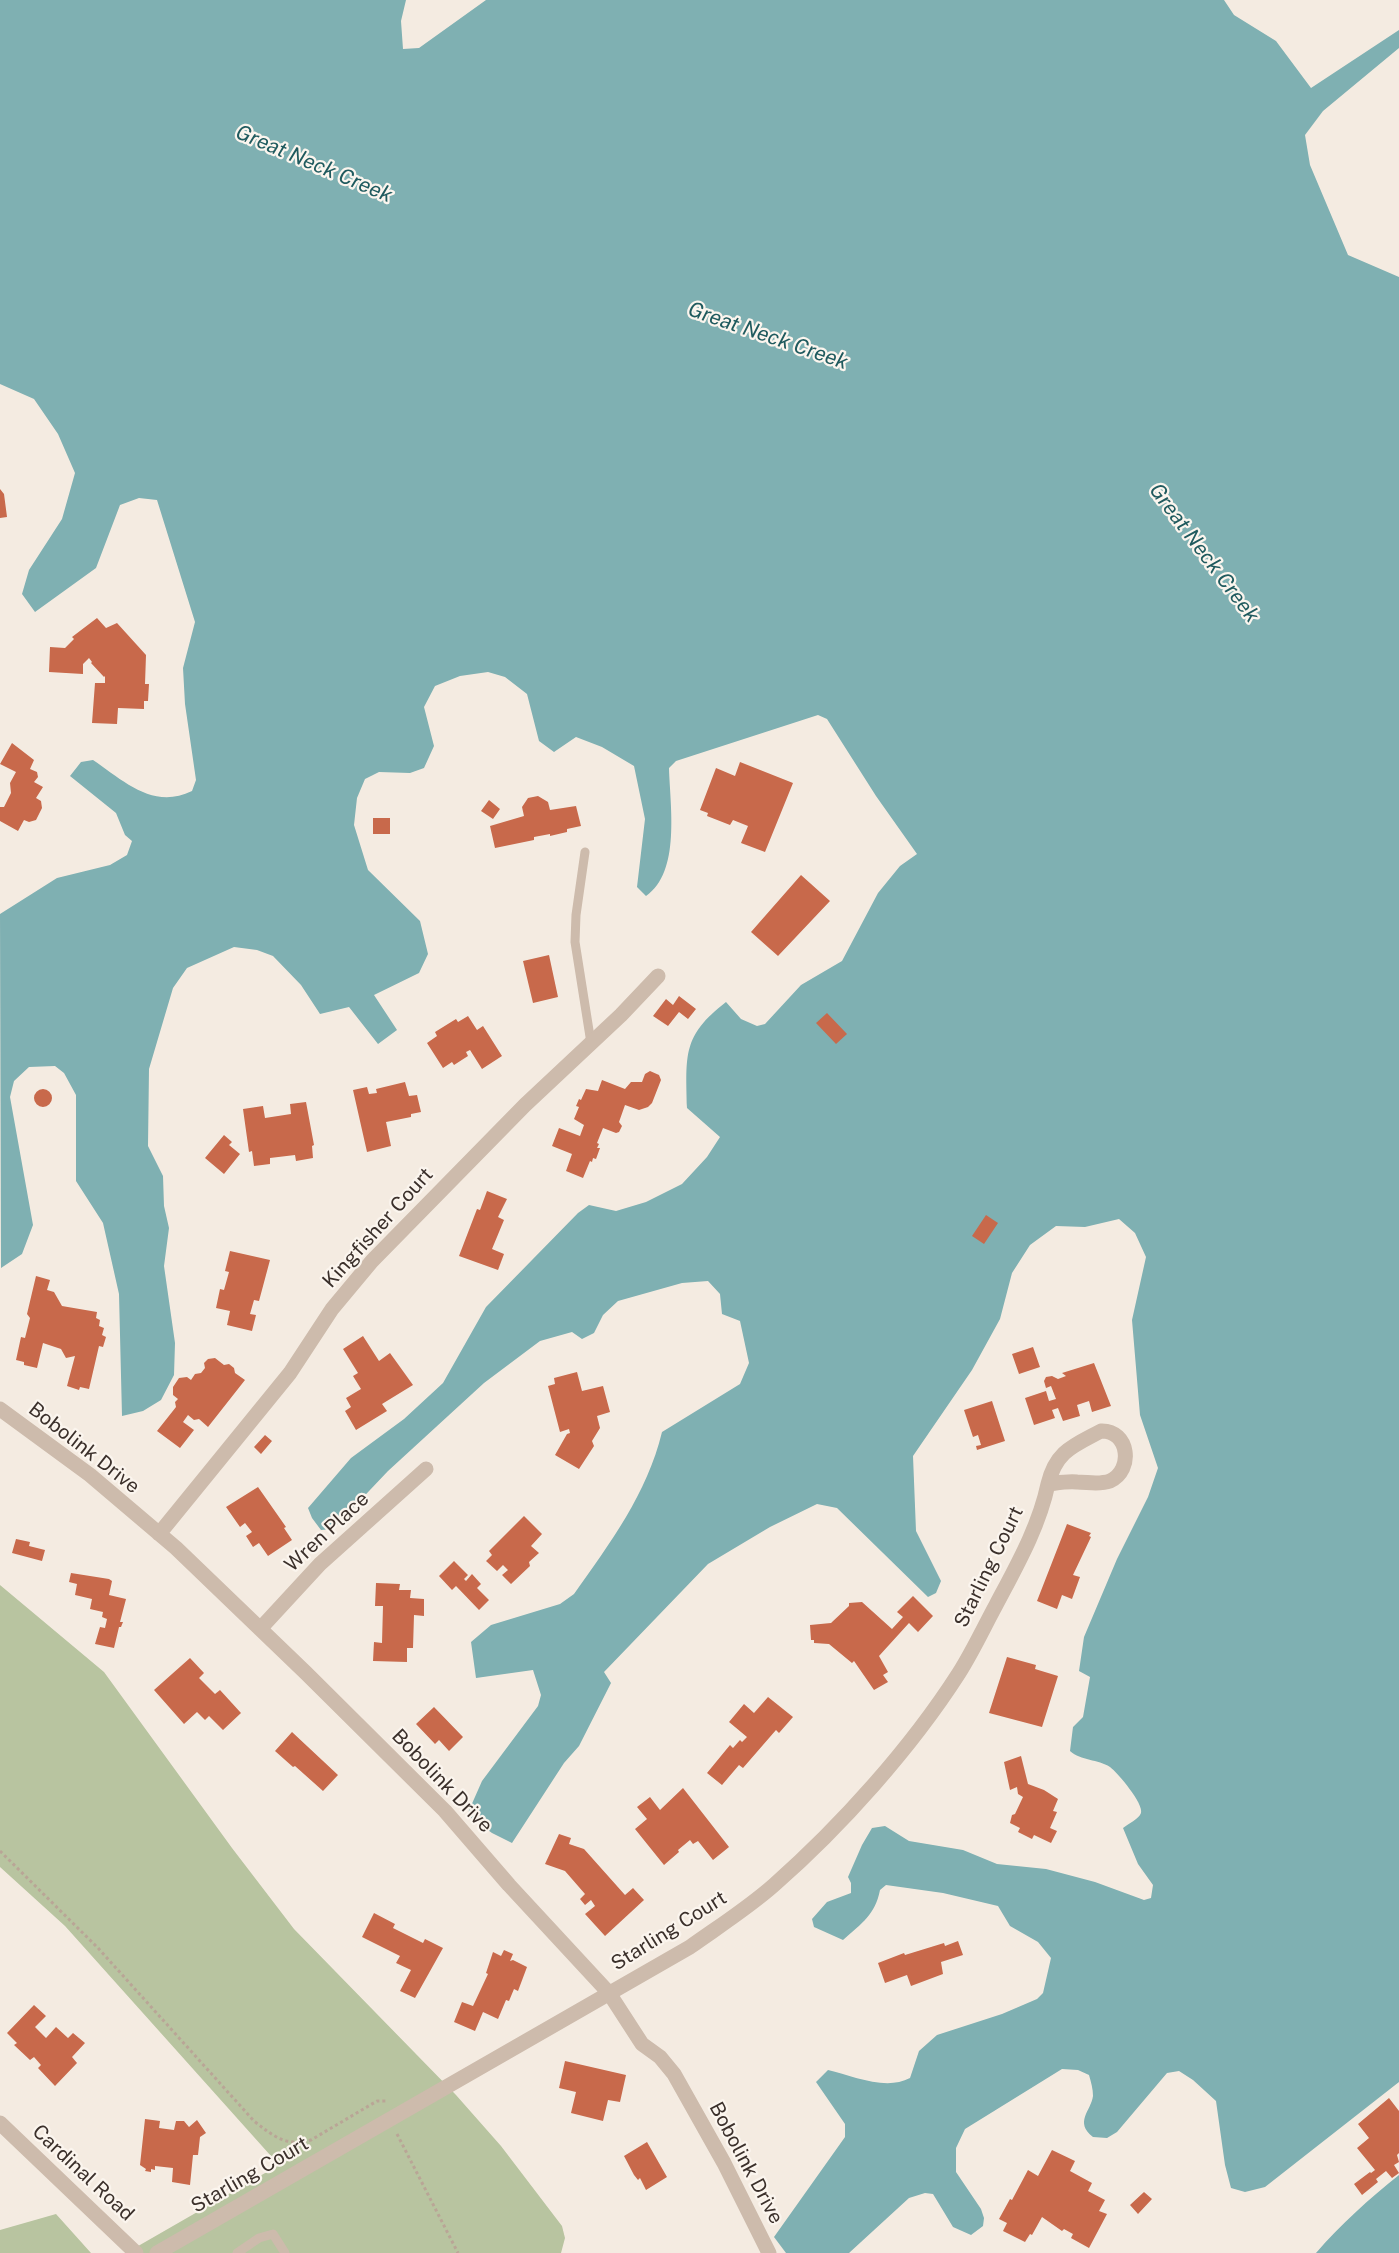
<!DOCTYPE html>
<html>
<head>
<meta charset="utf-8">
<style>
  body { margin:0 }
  canvas { display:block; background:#f4ebe1 }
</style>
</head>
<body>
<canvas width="1399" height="2253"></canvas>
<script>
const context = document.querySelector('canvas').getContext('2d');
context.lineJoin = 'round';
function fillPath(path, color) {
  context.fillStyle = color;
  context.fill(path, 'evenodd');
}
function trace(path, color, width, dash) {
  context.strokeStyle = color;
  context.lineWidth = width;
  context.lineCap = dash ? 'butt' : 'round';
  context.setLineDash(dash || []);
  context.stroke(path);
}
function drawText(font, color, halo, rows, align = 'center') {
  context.font = font + ' "Public Sans",sans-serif';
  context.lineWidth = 4.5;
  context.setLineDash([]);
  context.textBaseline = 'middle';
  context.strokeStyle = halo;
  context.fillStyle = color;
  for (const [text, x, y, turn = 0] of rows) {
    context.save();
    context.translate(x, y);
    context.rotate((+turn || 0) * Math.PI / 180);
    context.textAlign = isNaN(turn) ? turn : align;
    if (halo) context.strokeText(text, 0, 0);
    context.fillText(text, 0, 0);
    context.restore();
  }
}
fillPath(new Path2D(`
  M 0,1585 L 104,1672 L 232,1848 L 294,1929 L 456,2095 L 501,2146 L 562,2226 L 565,2238 L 561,2253 L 126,2253 L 279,2165 L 65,1926 L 0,1867 Z
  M 56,2214 L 91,2253 L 0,2253 L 0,2230 Z`), '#b8c4a0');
fillPath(new Path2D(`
  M 0,0 L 406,0 L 401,21 L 403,49 L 419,48 L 486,0 L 1224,0 L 1234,15 L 1276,41 L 1311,88 L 1399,30 L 1399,48 L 1323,111 L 1305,135 L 1310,165 L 1348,255 L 1399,277 L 1399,2082 L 1265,2187 L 1245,2192 L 1231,2188 L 1225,2165 L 1216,2101 L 1193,2080 L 1179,2071 L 1167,2073 L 1117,2132 L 1107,2138 L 1093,2137 C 1074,2122 1091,2111 1093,2096 C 1093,2089 1091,2082 1089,2075 L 1078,2070 L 1062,2069 L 965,2129 L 956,2148 L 956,2172 L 981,2209 L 984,2218 L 983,2226 L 971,2235 L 953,2227 L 933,2194 L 925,2193 L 909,2198 L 849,2253 L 786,2253 L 774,2237 L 845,2137 L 845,2124 L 816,2082 L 828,2070 C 853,2076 886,2091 910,2078 L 919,2051 L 937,2035 L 1002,2014 L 1037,1999 L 1043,1993 L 1051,1958 L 1038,1942 L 1010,1926 L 998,1906 L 943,1893 L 886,1885 L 880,1890 C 875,1915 862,1923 843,1940 L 814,1927 L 812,1919 L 827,1902 L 851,1893 L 851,1883 L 848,1877 L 862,1845 L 872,1828 L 885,1826 L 909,1841 L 963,1850 L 997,1864 L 1046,1869 L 1095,1882 L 1144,1900 L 1151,1898 L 1153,1885 L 1138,1864 L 1123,1828 C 1128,1824 1139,1819 1141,1813 C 1144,1804 1118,1773 1110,1767 C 1098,1759 1081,1761 1070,1751 L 1073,1727 L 1083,1717 L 1090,1677 L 1079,1671 L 1084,1637 L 1117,1559 L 1148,1497 L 1158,1468 L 1140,1415 L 1132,1320 L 1146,1257 L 1135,1233 L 1119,1219 L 1085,1227 L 1056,1226 L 1030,1245 L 1012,1273 L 1000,1319 L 972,1370 L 913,1456 L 916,1531 L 941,1581 L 936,1593 L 928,1597 L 837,1508 L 817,1504 L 770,1527 L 708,1564 L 604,1672 L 611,1683 L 579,1746 L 564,1763 L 512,1843 L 492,1833 L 467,1815 L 482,1781 L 538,1706 L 541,1695 L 533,1670 L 476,1678 L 471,1642 L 491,1625 L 560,1604 L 574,1594 C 610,1543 647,1494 662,1432 L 740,1384 L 749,1363 L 740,1321 L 722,1314 L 720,1294 L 708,1281 L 682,1283 L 618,1301 L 603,1315 L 594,1333 L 582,1339 L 572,1332 L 540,1341 L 484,1383 L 388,1471 L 333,1529 L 321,1530 L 312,1518 L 308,1508 L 351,1458 L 404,1419 L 443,1383 L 486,1307 L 578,1213 L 589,1205 L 616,1211 L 646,1202 L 682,1184 L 707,1157 L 720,1137 L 687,1108 C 686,1055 682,1036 726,1002 L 741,1019 L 757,1026 L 765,1024 L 801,985 L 842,961 L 878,893 L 900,866 L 917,854 L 876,796 L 827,719 L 818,715 L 676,761 L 669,768 C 670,806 681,872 646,896 L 637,887 L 645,819 L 634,766 L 602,747 L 576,737 L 554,752 L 539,741 L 527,694 L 505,677 L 488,672 L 460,676 L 435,686 L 424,707 L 434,746 L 424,768 L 410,773 L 379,772 L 365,779 L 357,798 L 354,825 L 368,870 L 420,921 L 428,954 L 419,973 L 374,995 L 397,1030 L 378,1044 L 349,1007 L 320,1014 L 301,985 L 273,956 L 257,950 L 234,947 L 187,968 L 173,988 L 149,1069 L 148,1146 L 163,1176 L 164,1206 L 169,1228 L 164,1266 L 175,1343 L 174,1375 L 161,1400 L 143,1411 L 122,1416 L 119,1294 L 103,1223 L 76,1181 L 76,1095 L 64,1073 L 55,1066 L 29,1067 L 14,1081 L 10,1097 L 33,1225 L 22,1254 L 1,1268 L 0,914 L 57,878 L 110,865 L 127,855 L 132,841 L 125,835 L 116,813 L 70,776 L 81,762 L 93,760 C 124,781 153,810 192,791 L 196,780 L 185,704 L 183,668 L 195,622 L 157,500 L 139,498 L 120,505 L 96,568 L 35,612 L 22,594 L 29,570 L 62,519 L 75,473 L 58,434 L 34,399 L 0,384 Z
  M 1399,2175 L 1399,2253 L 1316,2253 C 1341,2224 1369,2199 1399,2175 Z`), '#7fb0b2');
fillPath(new Path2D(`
  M 0,489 L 4,494 L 7,517 L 0,518 Z
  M 97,618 L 106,628 L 117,623 L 146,655 L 145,684 L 149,684 L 148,701 L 144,701 L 144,709 L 118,708 L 117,724 L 92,723 L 95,683 L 105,683 L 105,676 L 104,677 L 91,663 L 92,662 L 89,658 L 83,664 L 83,674 L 49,672 L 50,647 L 65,648 L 74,639 L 72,637 Z
  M 12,743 L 34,760 L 30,769 L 37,772 L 38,777 L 34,782 L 43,787 L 36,798 L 41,801 L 42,808 L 36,820 L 29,822 L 24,820 L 18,831 L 0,821 L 0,807 L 4,807 L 11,793 L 10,783 L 16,772 L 0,764 Z
  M 740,762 L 793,783 L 765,852 L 741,843 L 748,826 L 733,820 L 730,825 L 707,816 L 708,813 L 700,810 L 716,768 L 735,776 Z
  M 538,796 L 548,802 L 550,810 L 576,806 L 581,826 L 567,829 L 567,832 L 550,836 L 550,834 L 534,837 L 534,840 L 495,848 L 490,826 L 524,816 L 522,807 L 528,798 Z
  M 489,800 L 500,809 L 493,819 L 481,811 Z
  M 373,818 L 390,818 L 390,834 L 373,834 Z
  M 801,875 L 830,901 L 778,956 L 751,932 Z
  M 549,955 L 558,997 L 533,1003 L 523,961 Z
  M 679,996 L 696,1009 L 688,1019 L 679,1012 L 668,1026 L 653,1016 L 666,999 L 673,1005 Z
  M 827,1013 L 847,1034 L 836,1044 L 816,1023 Z
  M 468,1016 L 477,1030 L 483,1026 L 502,1056 L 482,1069 L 470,1050 L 466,1052 L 468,1056 L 454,1065 L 452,1062 L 443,1068 L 427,1043 L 437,1036 L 435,1032 L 456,1019 L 458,1022 Z
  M 650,1071 L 659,1075 L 661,1080 L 652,1103 L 648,1107 L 639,1110 L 625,1105 L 619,1122 L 622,1126 L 619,1132 L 616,1133 L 603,1128 L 597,1143 L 599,1144 L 597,1148 L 600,1148 L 596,1159 L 593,1158 L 592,1162 L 590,1161 L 583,1178 L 566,1171 L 572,1154 L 552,1146 L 559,1128 L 580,1136 L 584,1125 L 574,1119 L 579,1107 L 576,1106 L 579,1099 L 581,1100 L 586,1089 L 598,1091 L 602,1080 L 625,1089 L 631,1082 L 642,1082 L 645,1074 Z
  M 405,1082 L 409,1096 L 417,1095 L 421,1112 L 411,1114 L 411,1117 L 386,1122 L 391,1146 L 367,1152 L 353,1090 L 367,1087 L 369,1094 L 377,1093 L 376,1089 Z
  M34 1098a9 9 0 1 1 18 0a9 9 0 1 1-18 0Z
  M 306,1102 L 314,1145 L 312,1146 L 313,1158 L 296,1161 L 295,1155 L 270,1158 L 270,1164 L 254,1166 L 252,1151 L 249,1152 L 243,1109 L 263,1106 L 265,1118 L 291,1114 L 290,1104 Z
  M 224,1135 L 232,1142 L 229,1145 L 240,1154 L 224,1174 L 205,1158 Z
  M 487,1191 L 507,1199 L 498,1217 L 504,1220 L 492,1249 L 504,1254 L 498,1270 L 459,1256 L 477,1209 L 480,1210 Z
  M 986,1215 L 998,1223 L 984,1244 L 972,1236 Z
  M 230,1251 L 270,1260 L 259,1301 L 254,1300 L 250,1314 L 256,1315 L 252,1331 L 227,1325 L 230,1311 L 216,1308 L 220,1289 L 224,1290 L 229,1272 L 225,1271 Z
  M 36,1276 L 50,1280 L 47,1290 L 54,1292 L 62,1306 L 97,1312 L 96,1318 L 100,1320 L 99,1326 L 104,1328 L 102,1335 L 106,1337 L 103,1347 L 99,1346 L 89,1389 L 80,1387 L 79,1390 L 67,1386 L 75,1356 L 66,1358 L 61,1349 L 43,1343 L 37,1368 L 24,1365 L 24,1362 L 16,1360 L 21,1337 L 25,1338 L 30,1318 L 27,1314 Z
  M 363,1336 L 379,1361 L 390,1353 L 413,1385 L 382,1404 L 387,1411 L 356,1430 L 345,1411 L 351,1407 L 346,1398 L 361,1389 L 353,1376 L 358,1373 L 343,1349 Z
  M 1033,1347 L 1040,1367 L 1019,1374 L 1012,1354 Z
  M 215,1358 L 224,1365 L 229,1364 L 234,1368 L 235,1373 L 245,1380 L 208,1427 L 199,1419 L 194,1420 L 188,1415 L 183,1422 L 194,1430 L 180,1448 L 157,1431 L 176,1407 L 175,1402 L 178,1399 L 173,1395 L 173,1387 L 179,1378 L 187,1377 L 191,1380 L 195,1374 L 201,1373 L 205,1368 L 204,1363 L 208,1359 Z
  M 1094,1363 L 1111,1406 L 1092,1412 L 1089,1401 L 1077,1405 L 1080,1416 L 1063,1421 L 1058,1408 L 1052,1410 L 1055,1418 L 1034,1425 L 1025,1398 L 1046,1391 L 1049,1401 L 1056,1399 L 1051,1386 L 1046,1388 L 1044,1381 L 1046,1377 L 1052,1376 L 1058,1379 L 1066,1376 L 1062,1373 Z
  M 577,1372 L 582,1391 L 603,1386 L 610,1412 L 597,1416 L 600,1428 L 592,1441 L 594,1446 L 579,1469 L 555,1455 L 567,1434 L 570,1433 L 569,1429 L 560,1432 L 548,1386 L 555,1384 L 554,1378 Z
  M 992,1401 L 1005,1441 L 977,1450 L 976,1446 L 981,1445 L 978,1435 L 973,1437 L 964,1410 Z
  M 265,1435 L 272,1441 L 261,1454 L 254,1447 Z
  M 258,1487 L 286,1527 L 284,1528 L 292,1540 L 268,1556 L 259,1543 L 253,1547 L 246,1536 L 252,1532 L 245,1523 L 240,1527 L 226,1507 Z
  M 524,1516 L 542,1534 L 531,1546 L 539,1553 L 529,1562 L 530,1566 L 511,1584 L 502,1575 L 508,1570 L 503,1565 L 497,1571 L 486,1561 L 492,1555 L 489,1551 Z
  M 1067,1524 L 1091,1533 L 1089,1536 L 1091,1537 L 1073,1575 L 1080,1577 L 1072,1599 L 1062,1595 L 1057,1609 L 1037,1601 Z
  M 16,1539 L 30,1542 L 29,1546 L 45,1550 L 42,1561 L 12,1553 Z
  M 454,1561 L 468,1575 L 464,1579 L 466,1581 L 472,1574 L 481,1584 L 477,1588 L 489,1600 L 479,1610 L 456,1586 L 452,1590 L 439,1576 Z
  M 71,1573 L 109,1579 L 112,1581 L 109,1595 L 126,1599 L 120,1622 L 123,1622 L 121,1627 L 119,1627 L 114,1648 L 95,1644 L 100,1627 L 105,1628 L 107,1619 L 102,1617 L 103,1612 L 90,1609 L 92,1599 L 75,1595 L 77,1584 L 69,1582 Z
  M 376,1583 L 400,1584 L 399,1590 L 411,1590 L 410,1598 L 424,1599 L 424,1616 L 414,1615 L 413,1648 L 407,1648 L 407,1662 L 373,1661 L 374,1642 L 382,1643 L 383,1606 L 375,1606 Z
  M 913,1596 L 933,1616 L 918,1632 L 909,1623 L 879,1656 L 888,1672 L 883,1675 L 888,1682 L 874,1690 L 854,1661 L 852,1663 L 829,1644 L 814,1643 L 814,1640 L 811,1640 L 810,1625 L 831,1623 L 849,1606 L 849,1603 L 862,1602 L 892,1629 L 903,1617 L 897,1612 Z
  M 1007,1657 L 1036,1665 L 1035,1669 L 1058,1676 L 1042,1727 L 989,1713 Z
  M 190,1658 L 204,1673 L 199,1678 L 215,1694 L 220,1690 L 241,1713 L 223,1730 L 209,1716 L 205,1720 L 197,1712 L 184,1724 L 154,1690 Z
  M 768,1697 L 793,1717 L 779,1733 L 776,1730 L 743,1768 L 739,1765 L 722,1785 L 707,1773 L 730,1745 L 733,1748 L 740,1740 L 742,1742 L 747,1737 L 729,1722 L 744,1704 L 754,1713 Z
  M 434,1707 L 463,1737 L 449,1751 L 439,1740 L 435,1744 L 416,1724 Z
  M 292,1732 L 338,1775 L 323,1791 L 295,1766 L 293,1767 L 275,1751 Z
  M 1021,1756 L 1028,1784 L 1044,1790 L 1058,1799 L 1053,1811 L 1057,1812 L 1050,1828 L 1057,1831 L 1051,1843 L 1034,1835 L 1032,1839 L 1018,1832 L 1020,1828 L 1010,1823 L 1012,1815 L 1015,1814 L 1023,1797 L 1018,1794 L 1017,1787 L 1010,1790 L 1004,1762 Z
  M 683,1788 L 729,1847 L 713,1860 L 698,1841 L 693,1844 L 690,1840 L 678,1850 L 679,1852 L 664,1865 L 635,1829 L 647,1819 L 637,1807 L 650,1797 L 660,1810 Z
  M 559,1834 L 571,1838 L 569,1844 L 584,1849 L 625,1895 L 633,1888 L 644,1900 L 605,1936 L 585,1914 L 595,1906 L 591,1900 L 585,1905 L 580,1899 L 585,1894 L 565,1871 L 545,1864 Z
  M 374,1913 L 395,1924 L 393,1928 L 423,1943 L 425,1939 L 443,1948 L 415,1998 L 400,1991 L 411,1970 L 396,1963 L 400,1956 L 362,1937 Z
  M 958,1941 L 963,1955 L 941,1962 L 943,1974 L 911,1986 L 907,1975 L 885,1983 L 878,1963 L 904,1953 L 905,1955 L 944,1943 L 945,1946 Z
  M 504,1950 L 513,1954 L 510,1961 L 513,1960 L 527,1967 L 518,1991 L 514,1989 L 509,2001 L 506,2000 L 498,2019 L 483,2012 L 475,2031 L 454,2022 L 462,2002 L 473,2006 L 488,1974 L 486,1973 L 493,1952 L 501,1956 Z
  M 34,2005 L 46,2016 L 35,2027 L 46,2038 L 56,2027 L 68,2038 L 73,2033 L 85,2043 L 72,2057 L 77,2063 L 55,2086 L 38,2068 L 41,2065 L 34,2057 L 30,2060 L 14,2045 L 17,2043 L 7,2033 Z
  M 565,2061 L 626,2075 L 620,2102 L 608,2100 L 603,2121 L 571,2113 L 576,2092 L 559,2088 Z
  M 1389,2098 L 1399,2111 L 1399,2153 L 1397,2155 L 1399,2162 L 1394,2165 L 1399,2173 L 1392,2178 L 1386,2171 L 1376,2179 L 1378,2182 L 1362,2195 L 1354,2184 L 1370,2172 L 1371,2173 L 1375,2170 L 1357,2148 L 1369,2138 L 1358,2124 Z
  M 145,2119 L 160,2121 L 159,2128 L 174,2130 L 176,2121 L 184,2121 L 189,2127 L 197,2120 L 206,2133 L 200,2137 L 198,2155 L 193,2155 L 190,2185 L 172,2182 L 173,2168 L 155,2166 L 155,2170 L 151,2169 L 151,2172 L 145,2171 L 146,2169 L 140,2165 Z
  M 647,2142 L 667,2177 L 646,2190 L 640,2178 L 638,2180 L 634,2175 L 624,2156 Z
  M 1052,2150 L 1075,2161 L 1070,2171 L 1092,2183 L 1088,2191 L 1105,2200 L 1099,2211 L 1107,2214 L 1089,2248 L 1071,2238 L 1073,2234 L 1064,2229 L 1062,2231 L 1042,2217 L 1032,2235 L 1030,2234 L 1025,2242 L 1003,2231 L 1007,2223 L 999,2219 L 1010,2199 L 1012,2200 L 1028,2170 L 1038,2176 Z
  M 1144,2192 L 1152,2199 L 1138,2214 L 1130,2205 Z`), '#c8694b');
trace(new Path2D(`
  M 0,1851 L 98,1948 L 254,2121 C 273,2136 286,2147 311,2140 L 377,2101 L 388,2101
  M 397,2134 L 458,2253`), '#b9a596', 3, [3, 3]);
trace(new Path2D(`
  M 585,852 L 576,915 L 575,942 L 591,1043
  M 237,2253 L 259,2238 L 273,2234 L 285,2253`), '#cdbbac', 9);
trace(new Path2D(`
  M 0,1409 L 90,1475 L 176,1548 L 306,1673 L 445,1811 L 509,1885 L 609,1993 L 642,2044 L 660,2057 L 674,2074 L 724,2163 L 769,2253
  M 1101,1431 C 1129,1430 1134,1470 1110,1481 C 1099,1485 1088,1482 1077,1482 C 1067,1481 1057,1483 1048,1484 C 1056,1451 1073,1446 1101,1431 Z
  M 159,1534 L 290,1373 L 332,1309 L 372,1261 L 525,1105 L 621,1015 L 658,976
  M 260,1629 L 320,1564 L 426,1469
  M 0,2123 L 136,2253
  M 157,2253 L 690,1947 C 718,1927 748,1908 774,1885 C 841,1826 911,1748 959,1673 C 973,1651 984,1627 996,1605 C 1016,1567 1039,1527 1048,1484`), '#cdbbac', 15);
drawText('20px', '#3b302b', '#fbf5ee', [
  ["Kingfisher Court",378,1228,-48],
  ["Bobolink Drive",84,1448,38],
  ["Wren Place",327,1532,-43],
  ["Starling Court",989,1567,-64],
  ["Bobolink Drive",442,1781,46],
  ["Starling Court",669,1931,-32],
  ["Bobolink Drive",746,2163,62],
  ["Cardinal Road",83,2173,43],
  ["Starling Court",250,2175,-30]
]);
drawText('italic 21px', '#1f5a5e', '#fbf5ee', [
  ["Great Neck Creek",314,164,23],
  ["Great Neck Creek",768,336,19],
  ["Great Neck Creek",1204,553,53]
]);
</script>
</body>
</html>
